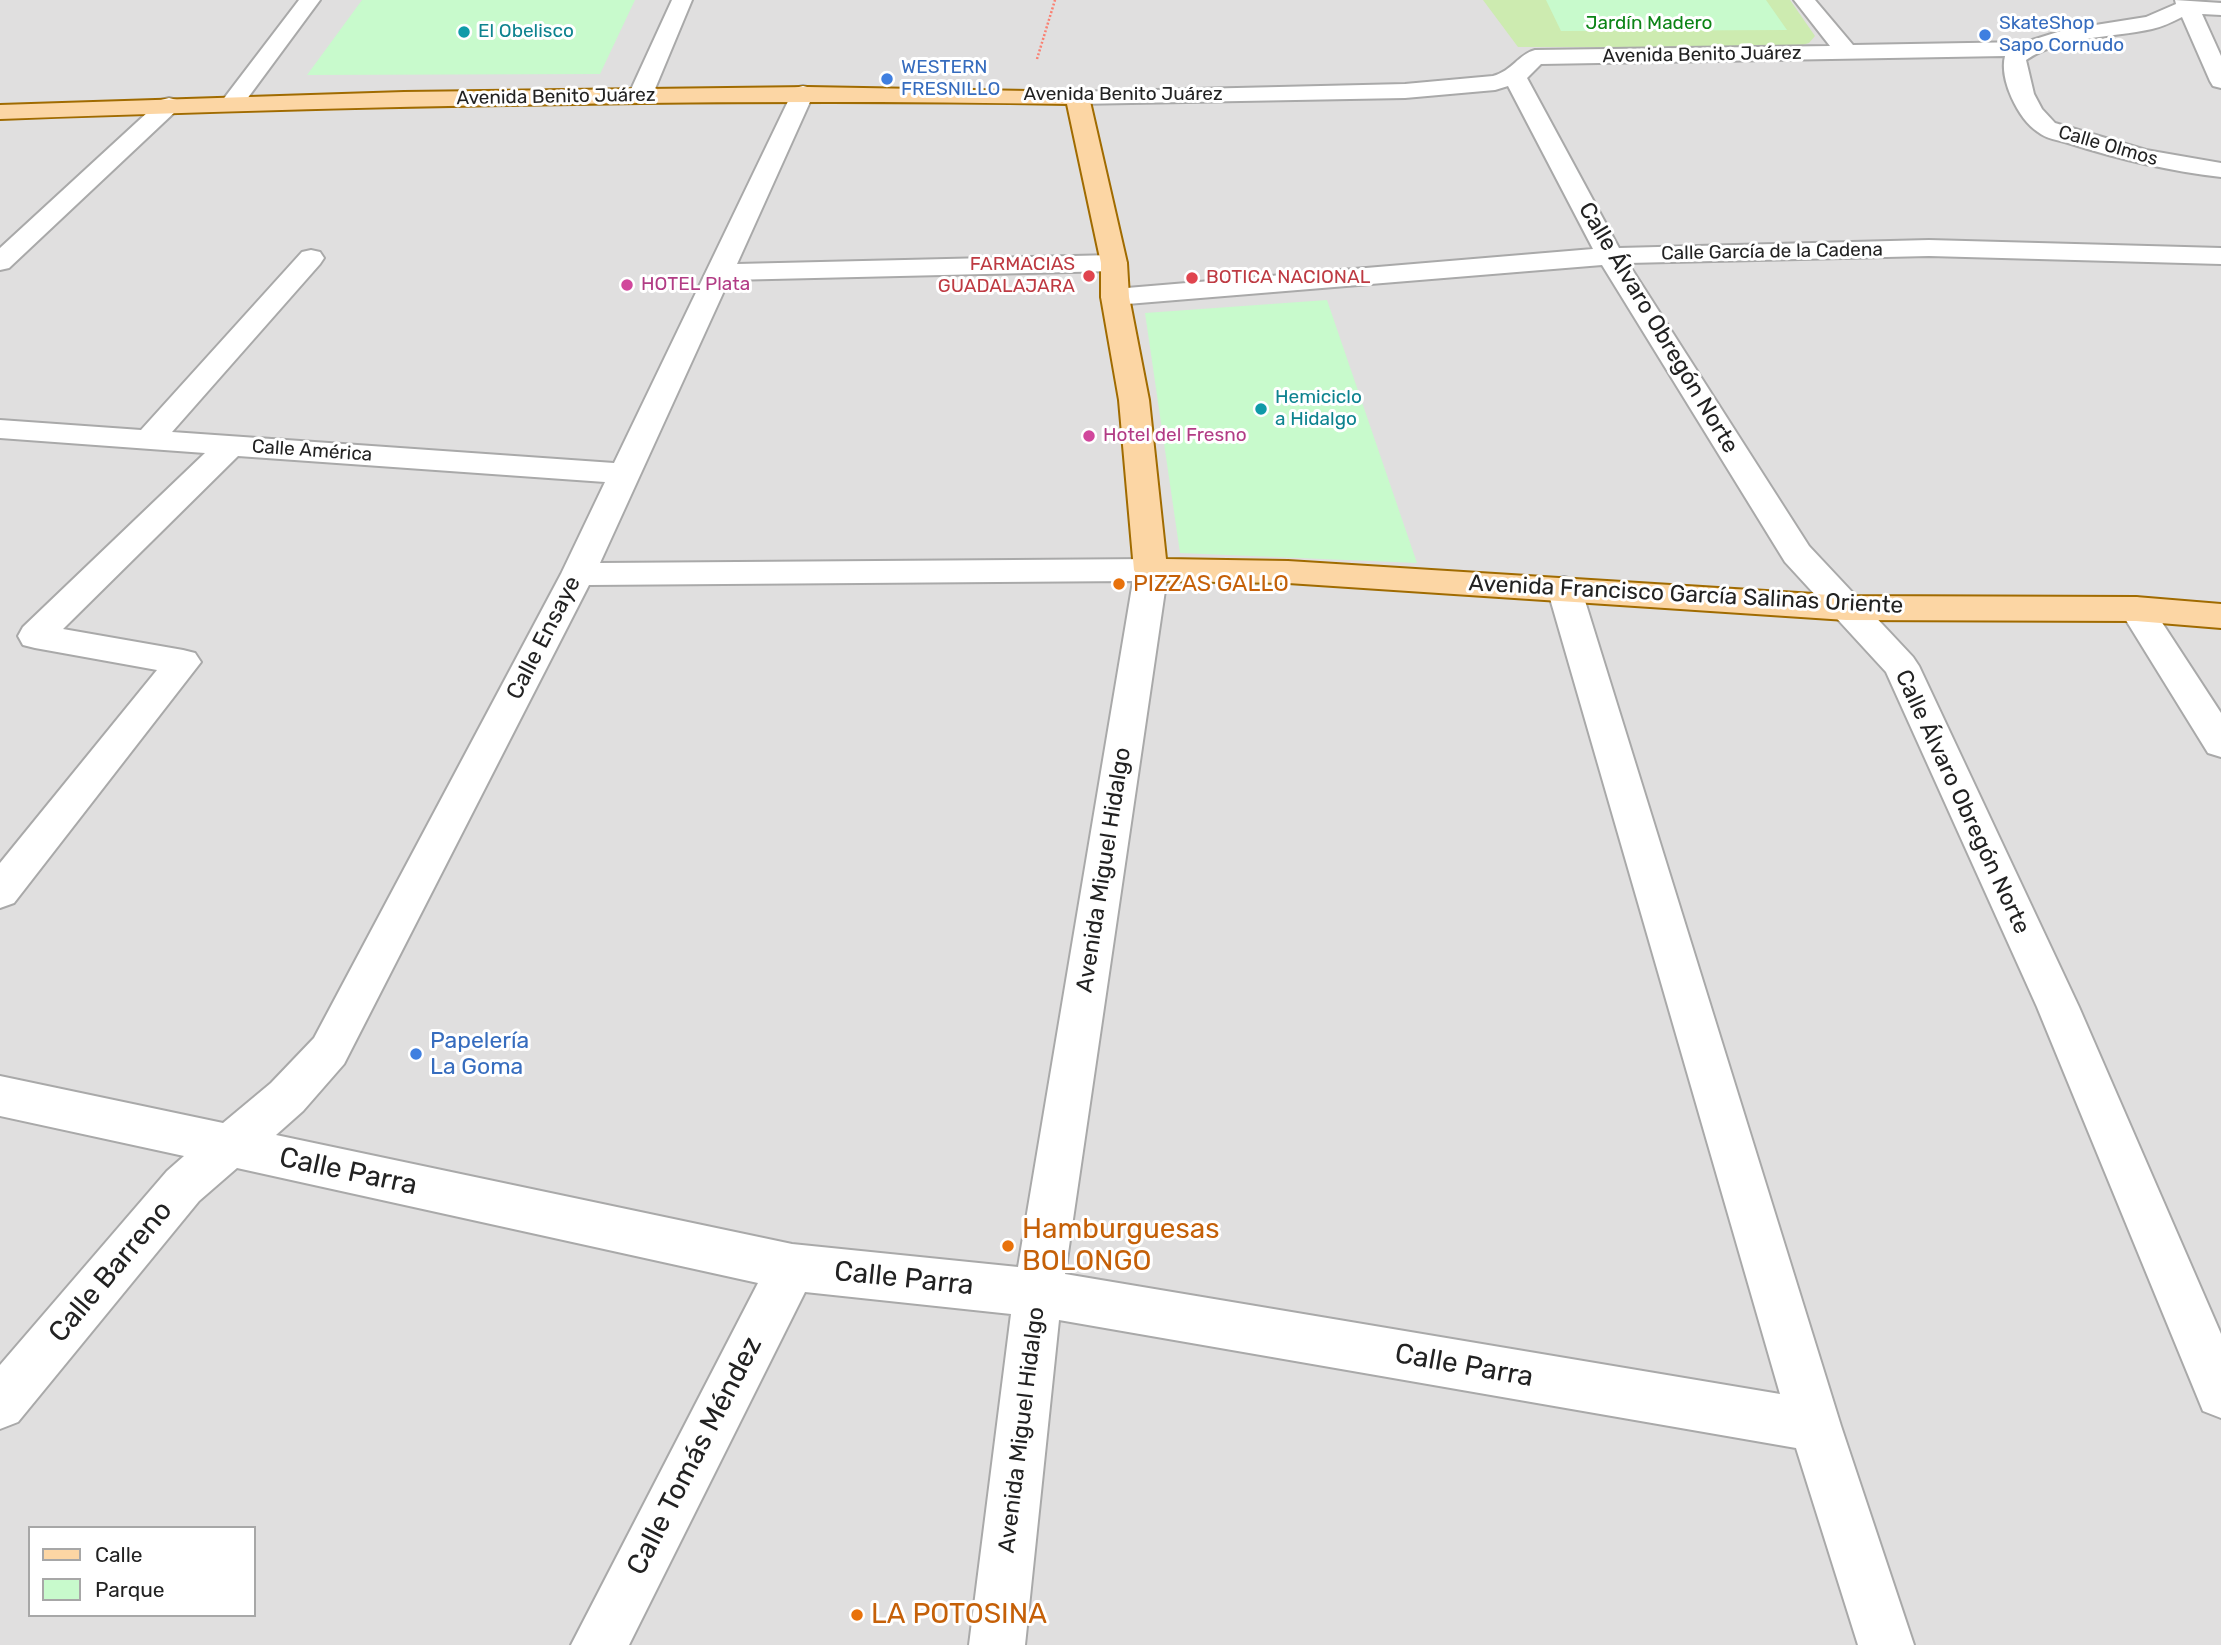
<!DOCTYPE html>
<html>
<head>
<meta charset="utf-8">
<style>
  body { margin:0 }
  #map { position:relative; width:2221px; height:1645px; overflow:hidden; background:#f2efe9; font-family:Rubik,sans-serif }
  canvas { display:block }
  .legend { position:absolute; left:28px; top:1526px; width:228px; height:91px; box-sizing:border-box; background:#fff; border:2px solid #a7a7a7; margin:0; padding:9px 12px; list-style:none; font-size:21px; color:#222 }
  .legend li { display:flex; align-items:center; gap:14px; height:35px }
  .legend b { width:35px; border:2px solid #a7a7a7 }
</style>
</head>
<body>
<div id="map">
<canvas width="2221" height="1645"></canvas>
<ul class="legend">
<li><b style="height:9px;background:#fcd6a4"></b>Calle</li>
<li><b style="height:19px;background:#c8facc"></b>Parque</li>
</ul>
</div>
<script>
const context = document.querySelector('canvas').getContext('2d');
context.lineJoin = 'round';
function fillPath(path, color) {
  context.fillStyle = color;
  context.fill(path, 'evenodd');
}
function trace(path, color, width, dash) {
  context.strokeStyle = color;
  context.lineWidth = width;
  context.lineCap = dash ? 'butt' : 'round';
  context.setLineDash(dash || []);
  context.stroke(path);
}
function drawText(font, color, halo, rows, align = 'center') {
  context.font = font + ' Rubik,sans-serif';
  context.lineWidth = 6;
  context.setLineDash([]);
  context.textBaseline = 'middle';
  context.strokeStyle = halo;
  context.fillStyle = color;
  for (const [text, x, y, turn = 0] of rows) {
    context.save();
    context.translate(x, y);
    context.rotate((+turn || 0) * Math.PI / 180);
    context.textAlign = isNaN(turn) ? turn : align;
    if (halo) context.strokeText(text, 0, 0);
    context.fillText(text, 0, 0);
    context.restore();
  }
}
fillPath(new Path2D(`
  M 0,0 L 2221,0 L 2221,1645 L 0,1645 ZM 30,1528 L 254,1528 L 254,1615 L 30,1615 Z`), '#e0dfdf');
fillPath(new Path2D(`
  M 1483,0 L 1790,0 L 1815,36 L 1809,43 L 1796,47 L 1518,47 Z`), '#cdebb0');
fillPath(new Path2D(`
  M 362,0 L 635,0 L 600,74 L 307,75 Z
  M 1546,0 L 1766,0 L 1787,30 L 1561,31 Z
  M 1327,300 L 1417,563 L 1180,553 L 1145,313 Z`), '#c8facc');
const minor = new Path2D(`
  M 299,0 L 320,0 L 241,107 L 225,107 L 221,102 L 225,97 Z
  M 672,0 L 692,0 L 652,96 L 648,101 L 632,101 L 628,96 Z
  M 1794,0 L 1815,0 L 1853,45 L 2026,42 L 2064,30 L 2146,17 L 2176,4 L 2175,0 L 2221,3 L 2221,15 L 2202,14 L 2221,56 L 2221,88 L 2213,86 L 2210,81 L 2182,17 C 2172,22 2162,27 2152,29 C 2111,38 2061,36 2026,60 L 2034,94 L 2042,109 L 2055,123 L 2146,150 L 2221,163 L 2221,177 C 2169,171 2118,159 2068,143 C 2058,140 2046,139 2038,132 C 2018,119 1999,79 2005,56 L 1541,64 L 1527,78 L 1619,248 L 1929,240 L 2221,248 L 2221,264 L 1929,256 L 1628,263 L 1809,546 L 1913,657 L 1919,666 L 2079,1007 L 2221,1334 L 2221,1418 L 2203,1411 L 2037,1007 L 1886,672 L 1785,562 L 1602,265 L 1115,305 L 1105,303 L 1101,297 L 1105,291 L 1115,289 L 1593,249 L 1508,86 L 1495,90 L 1405,98 L 1077,104 L 1069,102 L 1065,97 L 1069,92 L 1405,84 L 1493,76 C 1512,71 1519,54 1535,50 L 1830,46 Z
  M 803,86 L 811,88 L 814,93 L 737,264 L 1114,255 L 1123,257 L 1127,263 L 1123,269 L 1114,271 L 729,280 L 600,563 L 1151,559 L 1163,562 L 1168,570 L 1065,1274 L 1780,1394 L 1547,588 L 1552,580 L 1564,577 L 1576,580 L 1581,588 L 1841,1426 L 1914,1645 L 1858,1645 L 1796,1448 L 1059,1320 L 1025,1645 L 969,1645 L 1011,1314 L 805,1292 L 629,1645 L 571,1645 L 758,1283 L 237,1168 L 199,1201 L 18,1422 L 0,1429 L 0,1365 L 167,1171 L 184,1156 L 0,1116 L 0,1076 L 223,1123 L 271,1083 L 314,1038 L 561,574 L 605,482 L 238,456 L 63,629 L 183,650 L 195,653 L 201,662 L 14,903 L 0,908 L 0,863 L 157,670 L 35,648 L 23,645 L 18,636 L 23,627 L 205,453 L 0,438 L 0,420 L 141,430 L 302,252 L 311,250 L 320,252 L 324,258 L 320,264 L 172,432 L 614,463 L 792,93 L 795,88 ZM 1133,581 L 1018,1267 L 792,1244 L 276,1135 L 303,1111 L 344,1064 L 589,585 Z
  M 169,98 L 177,100 L 181,105 L 177,110 L 9,268 L 0,270 L 0,248 L 161,100 Z
  M 2136,597 L 2148,601 L 2221,713 L 2221,757 L 2208,753 L 2119,609 L 2124,601 Z`);
const major = new Path2D(`
  M 808,87 L 1085,92 L 1089,97 L 1127,263 L 1129,297 L 1149,400 L 1166,559 L 1288,561 L 1846,596 L 2136,597 L 2221,604 L 2221,628 L 2136,621 L 1846,620 L 1288,583 L 1151,581 L 1139,578 L 1134,570 L 1119,400 L 1101,297 L 1101,263 L 1067,104 C 711,98 356,106 0,119 L 0,105 L 404,92 Z`);
trace(minor, '#a9a9a9', 4);
trace(major, '#a06b00', 4);
trace(new Path2D(`
  M 1037,59 L 1055,0`), '#fa8072', 2.5, [2, 2]);
fillPath(minor, '#fff');
fillPath(major, '#fcd6a4');
for (const [x, y, r, color] of [
  [464,32,7,"#0f9aa8"],
  [1985,35,7,"#3f7fe0"],
  [887,79,7,"#3f7fe0"],
  [1089,276,7,"#e0444e"],
  [1192,278,7,"#e0444e"],
  [627,285,7,"#d1479c"],
  [1261,409,7,"#0f9aa8"],
  [1089,436,7,"#d1479c"],
  [1119,584,7,"#e8710a"],
  [416,1054,7,"#3f7fe0"],
  [1008,1246,7,"#e8710a"],
  [857,1615,7,"#e8710a"]
]) {
  const dot = new Path2D();
  dot.arc(x, y, r, 0, 2 * Math.PI);
  context.fillStyle = color;
  context.fill(dot);
  trace(dot, '#fff', 2.5);
}
drawText('19px', '#0c8416', '#fff', [
  ["Jardín Madero",1649,24]
]);
drawText('19px', '#366cbe', '#fff', [
  ["SkateShop",1999,24],
  ["Sapo Cornudo",1999,46],
  ["WESTERN",901,68],
  ["FRESNILLO",901,90]
], 'left');
drawText('19px', '#0d838f', '#fff', [
  ["El Obelisco",478,32],
  ["Hemiciclo",1275,398],
  ["a Hidalgo",1275,420]
], 'left');
drawText('19px', '#222', '#fff', [
  ["Avenida Benito Juárez",1702,55,-1],
  ["Avenida Benito Juárez",1123,95],
  ["Avenida Benito Juárez",556,97,-1],
  ["Calle Olmos",2108,146,16],
  ["Calle García de la Cadena",1772,252,-1],
  ["Calle América",312,451,4]
]);
drawText('19px', '#be3a42', '#fff', [
  ["FARMACIAS",1075,265],
  ["GUADALAJARA",1075,287],
  ["BOTICA NACIONAL",1206,278,"left"]
], 'right');
drawText('19px', '#b23c85', '#fff', [
  ["HOTEL Plata",641,285],
  ["Hotel del Fresno",1103,436]
], 'left');
drawText('23px', '#222', '#fff', [
  ["Calle Álvaro Obregón Norte",1658,328,59],
  ["Avenida Francisco García Salinas Oriente",1686,595,3],
  ["Calle Ensaye",544,638,-63],
  ["Calle Álvaro Obregón Norte",1962,802,65],
  ["Avenida Miguel Hidalgo",1104,870,-81],
  ["Avenida Miguel Hidalgo",1022,1430,-83]
]);
drawText('23px', '#c56008', '#fff', [
  ["PIZZAS GALLO",1133,584]
], 'left');
drawText('23px', '#366cbe', '#fff', [
  ["Papelería",430,1041],
  ["La Goma",430,1067]
], 'left');
drawText('28px', '#222', '#fff', [
  ["Calle Parra",348,1172,12],
  ["Calle Barreno",111,1272,-50],
  ["Calle Parra",904,1279,6],
  ["Calle Parra",1464,1366,10],
  ["Calle Tomás Méndez",695,1456,-63]
]);
drawText('28px', '#c56008', '#fff', [
  ["Hamburguesas",1022,1230],
  ["BOLONGO",1022,1262],
  ["LA POTOSINA",871,1615]
], 'left');
</script>
</body>
</html>
